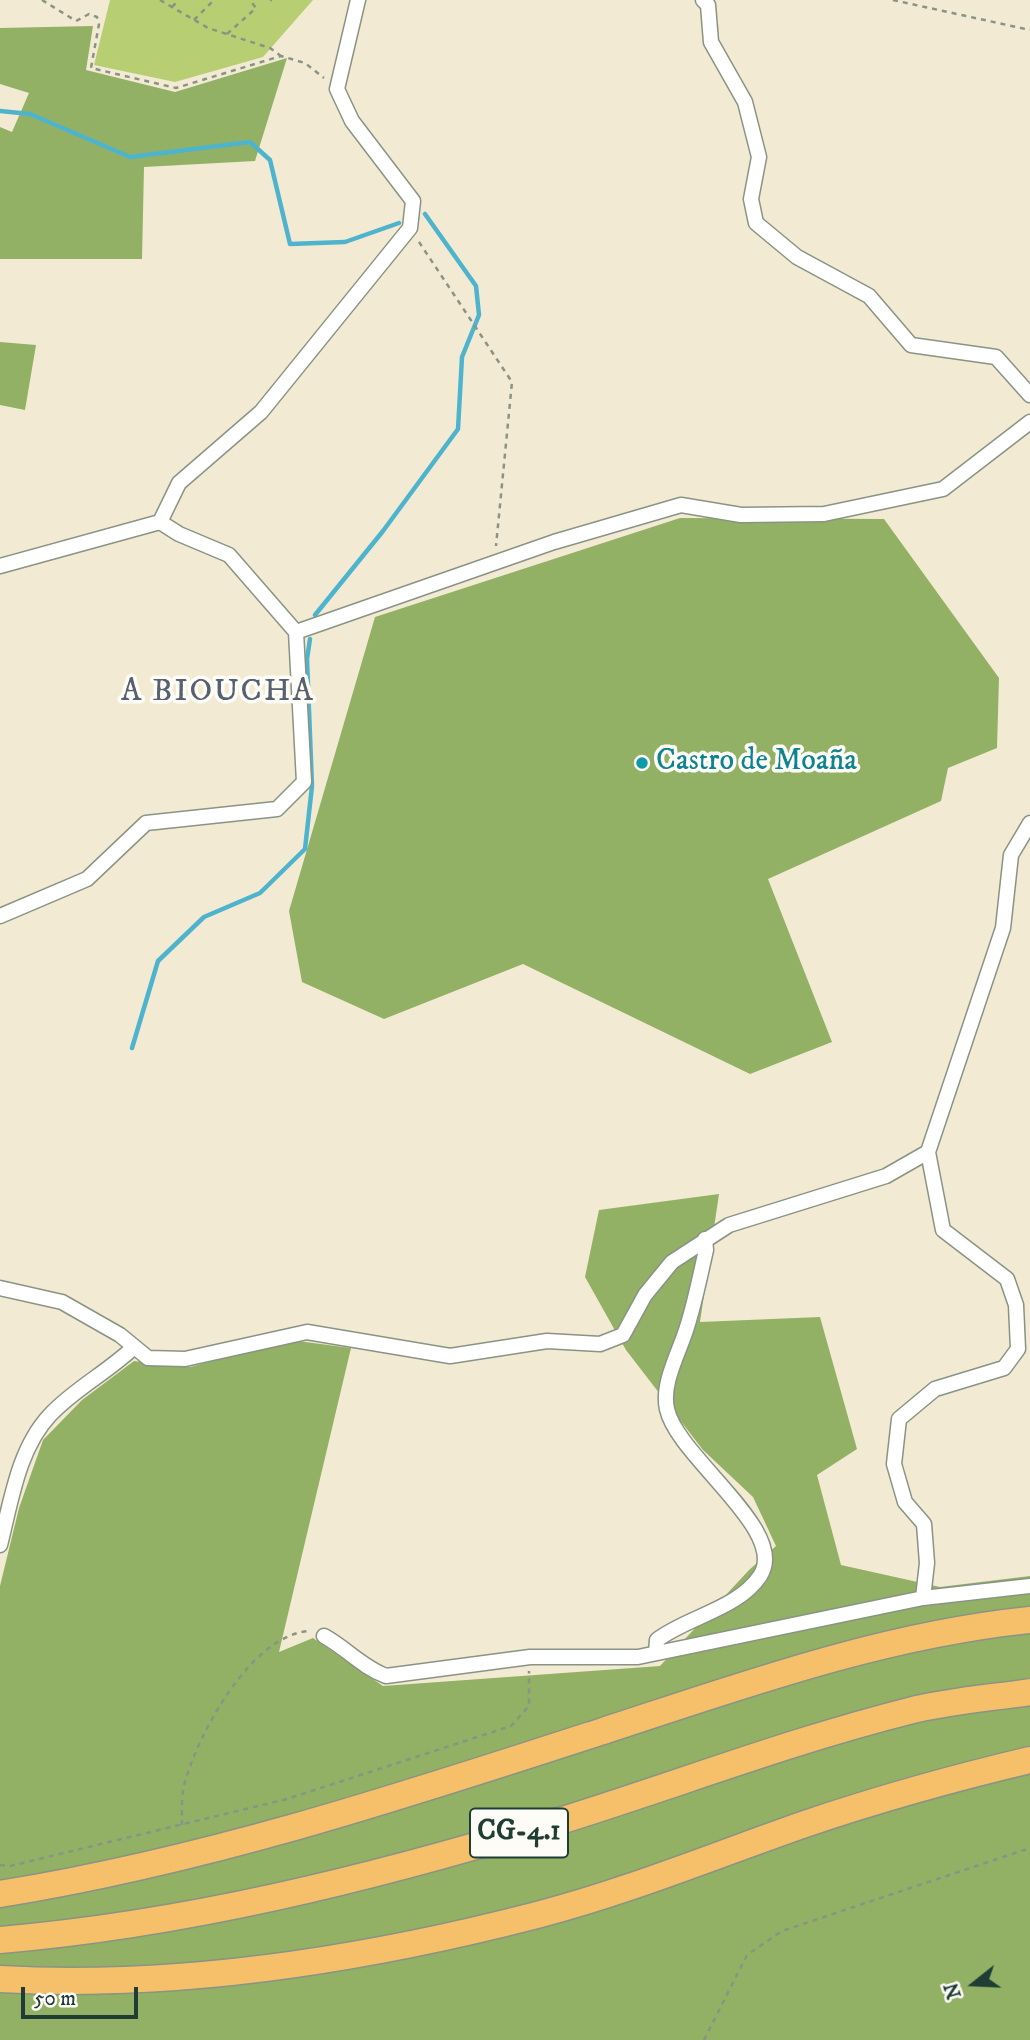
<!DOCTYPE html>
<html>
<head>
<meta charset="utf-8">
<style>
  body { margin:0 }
  #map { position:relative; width:1030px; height:2040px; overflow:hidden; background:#f3ead4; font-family:"IM FELL DW Pica",serif }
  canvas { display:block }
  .north { position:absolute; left:939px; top:1949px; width:70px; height:70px; -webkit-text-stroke:5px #fdfcf7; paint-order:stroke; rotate:252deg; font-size:19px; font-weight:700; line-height:28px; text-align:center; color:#1f3d34 }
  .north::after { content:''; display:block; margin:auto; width:24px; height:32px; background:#1f3d34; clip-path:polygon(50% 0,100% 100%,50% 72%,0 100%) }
  .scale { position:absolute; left:21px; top:1987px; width:117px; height:32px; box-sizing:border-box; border:4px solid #1f3d34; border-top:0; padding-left:9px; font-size:21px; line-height:24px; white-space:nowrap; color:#1f3d34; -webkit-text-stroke:5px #fdfcf7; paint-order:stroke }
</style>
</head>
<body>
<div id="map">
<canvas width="1030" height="2040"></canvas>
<div class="north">N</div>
<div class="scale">50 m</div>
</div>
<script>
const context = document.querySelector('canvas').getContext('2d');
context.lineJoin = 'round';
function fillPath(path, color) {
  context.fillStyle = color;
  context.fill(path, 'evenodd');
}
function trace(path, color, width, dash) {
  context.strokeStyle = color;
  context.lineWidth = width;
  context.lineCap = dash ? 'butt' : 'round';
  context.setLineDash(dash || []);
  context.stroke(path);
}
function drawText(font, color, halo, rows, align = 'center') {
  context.font = font + ' "IM FELL DW Pica",serif';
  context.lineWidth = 7;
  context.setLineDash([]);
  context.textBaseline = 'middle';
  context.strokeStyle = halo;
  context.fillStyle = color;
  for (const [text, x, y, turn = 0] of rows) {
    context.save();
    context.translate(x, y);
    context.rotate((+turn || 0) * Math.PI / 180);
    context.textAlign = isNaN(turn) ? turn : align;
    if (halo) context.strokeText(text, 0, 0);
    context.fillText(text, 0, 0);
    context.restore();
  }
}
fillPath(new Path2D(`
  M 110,0 L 313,0 L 263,57 L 175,82 L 94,65 Z`), '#b8ce72');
fillPath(new Path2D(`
  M 93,26 L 86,70 L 175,92 L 287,58 L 255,161 L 144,167 L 142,259 L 0,259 L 0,127 L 12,132 L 29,93 L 0,84 L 0,28 Z
  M 0,342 L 36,345 L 25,410 L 0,405 Z
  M 680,518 L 884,519 L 999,678 L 997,748 L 948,768 L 941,801 L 768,879 L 832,1042 L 750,1074 L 523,964 L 384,1019 L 302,982 L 289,911 L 375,617 Z
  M 719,1194 L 700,1322 L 820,1317 L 857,1449 L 817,1475 L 841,1565 L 940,1587 L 1030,1576 L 1030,2040 L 0,2040 L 0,1586 L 19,1508 L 43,1440 L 82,1400 L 134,1361 L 190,1367 L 290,1340 L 351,1348 L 279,1652 L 313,1638 L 383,1686 L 660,1666 L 749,1570 L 776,1546 L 753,1497 L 703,1450 L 626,1350 L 585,1277 L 599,1210 Z`), '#92b164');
trace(new Path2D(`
  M 0,111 L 30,114 L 130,157 L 250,142 L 270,160 L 290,244 L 345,242 L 399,223
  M 315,615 L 383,531 L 458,429 L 462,357 L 479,315 L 476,286 L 425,214
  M 132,1048 L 158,961 L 204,917 L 260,893 L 305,849 L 312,786 L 307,659 L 310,639`), '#4eb4cd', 4.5);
const street = new Path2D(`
  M 703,0 L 708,5 L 711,42 L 745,102 L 759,157 L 751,199 L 756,223 L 797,257 L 869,296 L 911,345 L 996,357 L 1030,395
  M 0,566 L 160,522 L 179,483 L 261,412 L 410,228 L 413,201 L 352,121 L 337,89 L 358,0
  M 296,632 L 554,542 L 681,505 L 741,515 L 824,514 L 943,489 L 1030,422
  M 0,916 L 87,879 L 146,823 L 277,809 L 304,782 L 296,632 L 229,555 L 179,534 L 160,522
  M 0,1288 L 62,1302 L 120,1335 L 148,1358 L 185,1359 L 307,1332 L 450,1356 L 547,1341 L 600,1344 L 623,1335 L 645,1295 L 672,1262 L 729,1225 L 886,1176 L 928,1152
  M 0,1545 C 11,1502 18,1449 50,1415 C 74,1389 108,1372 134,1347
  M 923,1598 L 927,1563 L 924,1524 L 905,1502 L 894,1464 L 899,1419 L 935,1389 L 1004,1368 L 1018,1349 L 1016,1305 L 1007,1279 L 943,1230 L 928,1152 L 1003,928 L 1011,855 L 1030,823
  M 324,1636 C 346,1648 362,1667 386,1676 L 530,1657 L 638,1657 L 923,1598 L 1030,1586
  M 656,1653 L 657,1640 C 687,1617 738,1609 760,1576 C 790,1531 677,1457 667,1409 C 661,1383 680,1351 687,1327 C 695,1302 700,1276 706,1250 L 705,1239`);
const highway = new Path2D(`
  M 0,1894 C 205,1861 403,1796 600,1732 C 741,1686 882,1635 1030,1620
  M 0,1940 C 187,1924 368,1879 547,1825 C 668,1788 786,1742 909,1711 C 948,1701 990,1698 1030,1692
  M 0,1979 C 180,1989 363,1960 537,1915 C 629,1891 716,1855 805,1824 C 879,1799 954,1778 1030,1760`);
trace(street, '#899484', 17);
trace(highway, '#899484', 29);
trace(new Path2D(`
  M 42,0 L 76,21 L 89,14 L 97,17 L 99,24 L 91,68 L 176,88 L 281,56 L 305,63 L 324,78
  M 160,0 L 208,28 L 270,48 L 281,56
  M 270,0 L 272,0
  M 893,0 L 1030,30
  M 172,7 L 179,0
  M 194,20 L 214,0
  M 227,34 L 256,8 L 250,0
  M 419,242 L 512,382 L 496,546
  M 182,1825 C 182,1811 181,1795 185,1782 C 199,1732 252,1634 310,1631
  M 0,1865 L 10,1866 L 287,1799 L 511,1726 L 529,1706 L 529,1671
  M 704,2040 L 747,1955 L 782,1931 L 1030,1848`), '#899484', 2.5, [5, 5]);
trace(street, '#fff', 14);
trace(highway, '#f6c06b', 26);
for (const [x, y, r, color] of [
  [642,763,7,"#0f9aa8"]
]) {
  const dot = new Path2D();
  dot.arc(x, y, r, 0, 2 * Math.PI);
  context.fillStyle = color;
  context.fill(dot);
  trace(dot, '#fdfcf7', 2.5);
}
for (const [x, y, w] of [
  [519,1833,98]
]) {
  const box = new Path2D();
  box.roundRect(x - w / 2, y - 24.5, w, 49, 5);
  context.fillStyle = '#fdfcf7';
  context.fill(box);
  trace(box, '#1f3d34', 2);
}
drawText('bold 28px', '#1f3d34', null, [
  ["CG-4.1",519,1833]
]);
drawText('30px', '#0d838f', '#fdfcf7', [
  ["Castro de Moaña",656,763]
], 'left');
context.letterSpacing = '2px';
drawText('32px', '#56606f', '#fdfcf7', [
  ["A BIOUCHA",218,693]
]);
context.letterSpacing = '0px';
</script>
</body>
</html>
